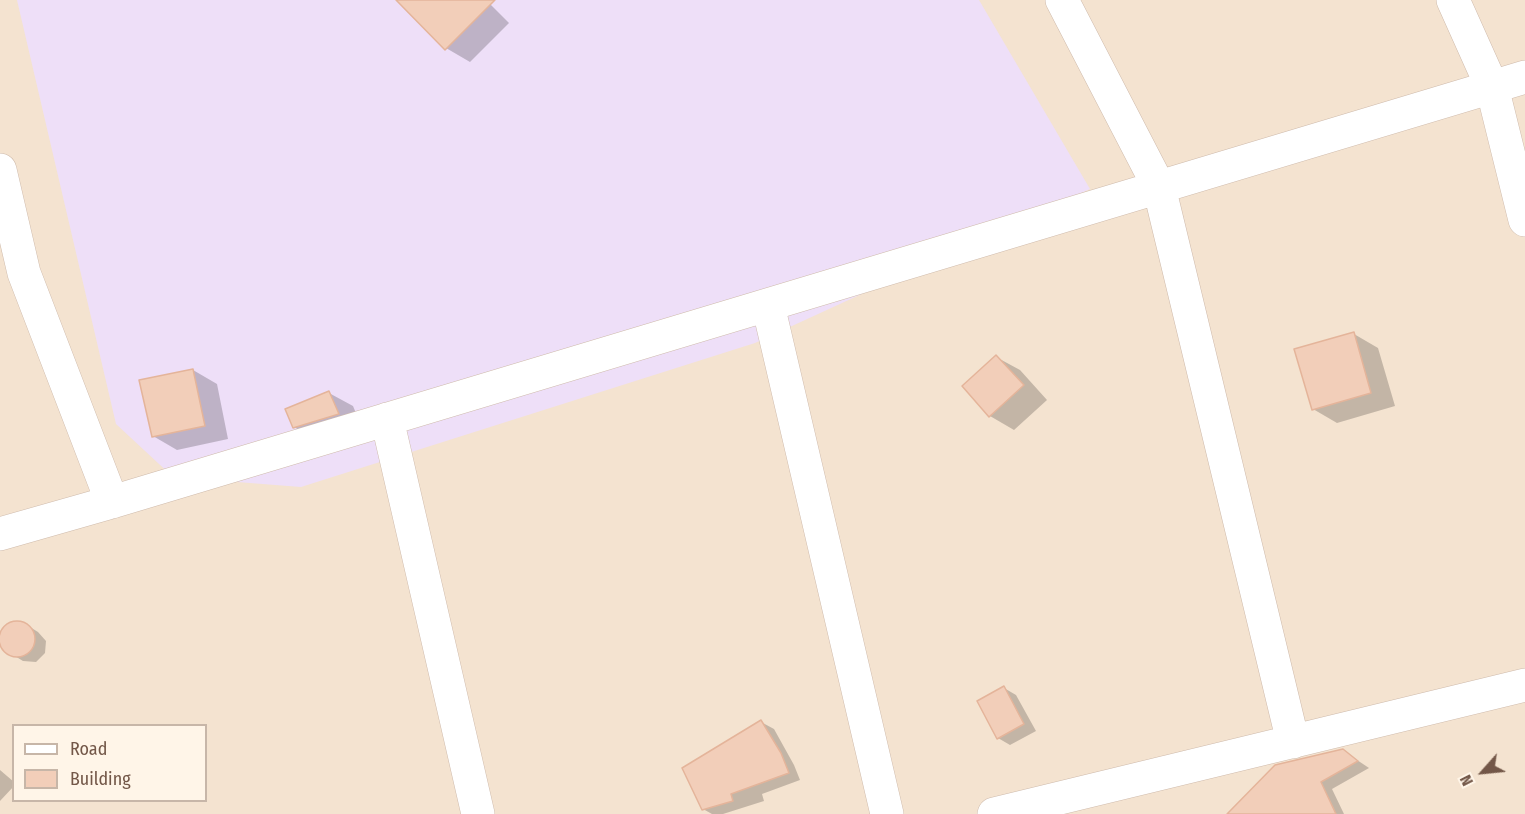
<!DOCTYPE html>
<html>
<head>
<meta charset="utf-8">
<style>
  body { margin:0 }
  #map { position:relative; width:1525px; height:814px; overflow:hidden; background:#fcf1e2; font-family:"Fira Sans Condensed",sans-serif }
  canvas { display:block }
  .legend { position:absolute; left:12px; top:724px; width:195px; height:78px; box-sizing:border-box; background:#fff5e8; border:2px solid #c7b6a8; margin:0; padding:8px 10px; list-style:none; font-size:18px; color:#735748 }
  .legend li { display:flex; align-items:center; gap:12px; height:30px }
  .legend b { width:30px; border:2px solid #c7b6a8 }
  .north { position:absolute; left:1453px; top:742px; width:60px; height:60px; -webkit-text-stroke:4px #fff5e8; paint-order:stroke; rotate:243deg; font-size:16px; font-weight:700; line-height:24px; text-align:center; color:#735748 }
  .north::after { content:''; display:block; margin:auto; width:21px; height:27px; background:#735748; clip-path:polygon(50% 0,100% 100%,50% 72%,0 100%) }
</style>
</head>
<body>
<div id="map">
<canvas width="1525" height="814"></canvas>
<ul class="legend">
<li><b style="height:8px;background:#fff"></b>Road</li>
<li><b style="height:16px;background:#f2ceb9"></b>Building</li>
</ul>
<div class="north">N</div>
</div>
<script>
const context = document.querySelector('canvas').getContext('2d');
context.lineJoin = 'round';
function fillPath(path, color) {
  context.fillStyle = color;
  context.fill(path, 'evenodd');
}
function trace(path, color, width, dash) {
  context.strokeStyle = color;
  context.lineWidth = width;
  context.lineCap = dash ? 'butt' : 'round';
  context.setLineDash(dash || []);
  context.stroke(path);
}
fillPath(new Path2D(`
  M 0,0 L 1525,0 L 1525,814 L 0,814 ZM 14,726 L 206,726 L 206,800 L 14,800 Z`), '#f4e3d0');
fillPath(new Path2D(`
  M 17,0 L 979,0 L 1090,189 L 755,343 L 301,487 L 173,477 L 116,424 Z`), '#eedff8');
fillPath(new Path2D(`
  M 398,0 L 486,0 L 509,23 L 470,62 L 446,48 Z
  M 1354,334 L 1378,348 L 1395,406 L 1337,423 L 1313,409 Z
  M 996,357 L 1020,370 L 1047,400 L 1014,430 L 990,416 Z
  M 193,370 L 217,384 L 228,439 L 177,450 L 153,436 Z
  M 329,393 L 353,406 L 362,428 L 318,441 L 294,427 Z
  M 12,623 L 25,624 L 38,632 L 46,641 L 45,653 L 36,662 L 23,661 L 5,650 L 1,638 L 3,631 Z
  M 1004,688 L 1016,695 L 1036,731 L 1010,745 L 998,738 Z
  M 761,722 L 774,729 L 794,765 L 800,780 L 762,794 L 764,801 L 723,814 L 712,814 L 703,809 Z
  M 1342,750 L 1369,768 L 1332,789 L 1344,814 L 1247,814 Z
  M 0,770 L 14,782 L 14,786 L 0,801 Z`), '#0003');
const building = new Path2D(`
  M 396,0 L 495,0 L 445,50 Z
  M 1354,332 L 1371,393 L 1312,410 L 1294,349 Z
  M 996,355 L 1024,385 L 989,417 L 962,386 Z
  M 193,369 L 205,426 L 152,437 L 139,380 Z
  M 329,391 L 339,414 L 293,428 L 285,409 Z
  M-1 639a18 18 0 1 1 36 0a18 18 0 1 1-36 0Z
  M 1004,686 L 1024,724 L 997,739 L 977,701 Z
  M 761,720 L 781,753 L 789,773 L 731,794 L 733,801 L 702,810 L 682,768 Z
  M 1343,749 L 1358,761 L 1321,782 L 1336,814 L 1227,814 L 1275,765 Z`);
fillPath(building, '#f2ceb9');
trace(building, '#e4b49a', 1.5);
const minor = new Path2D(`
  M 1062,0 L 1159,187 L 1293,742
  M 1453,0 L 1492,87 L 1525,220
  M 0,170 L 24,273 L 112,502
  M 768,305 L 887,814
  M 387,419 L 478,814
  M 0,534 L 112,502 L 1525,77
  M 994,814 L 1525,685`);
trace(minor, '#cfbbac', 34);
trace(minor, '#fff', 33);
</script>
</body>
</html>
